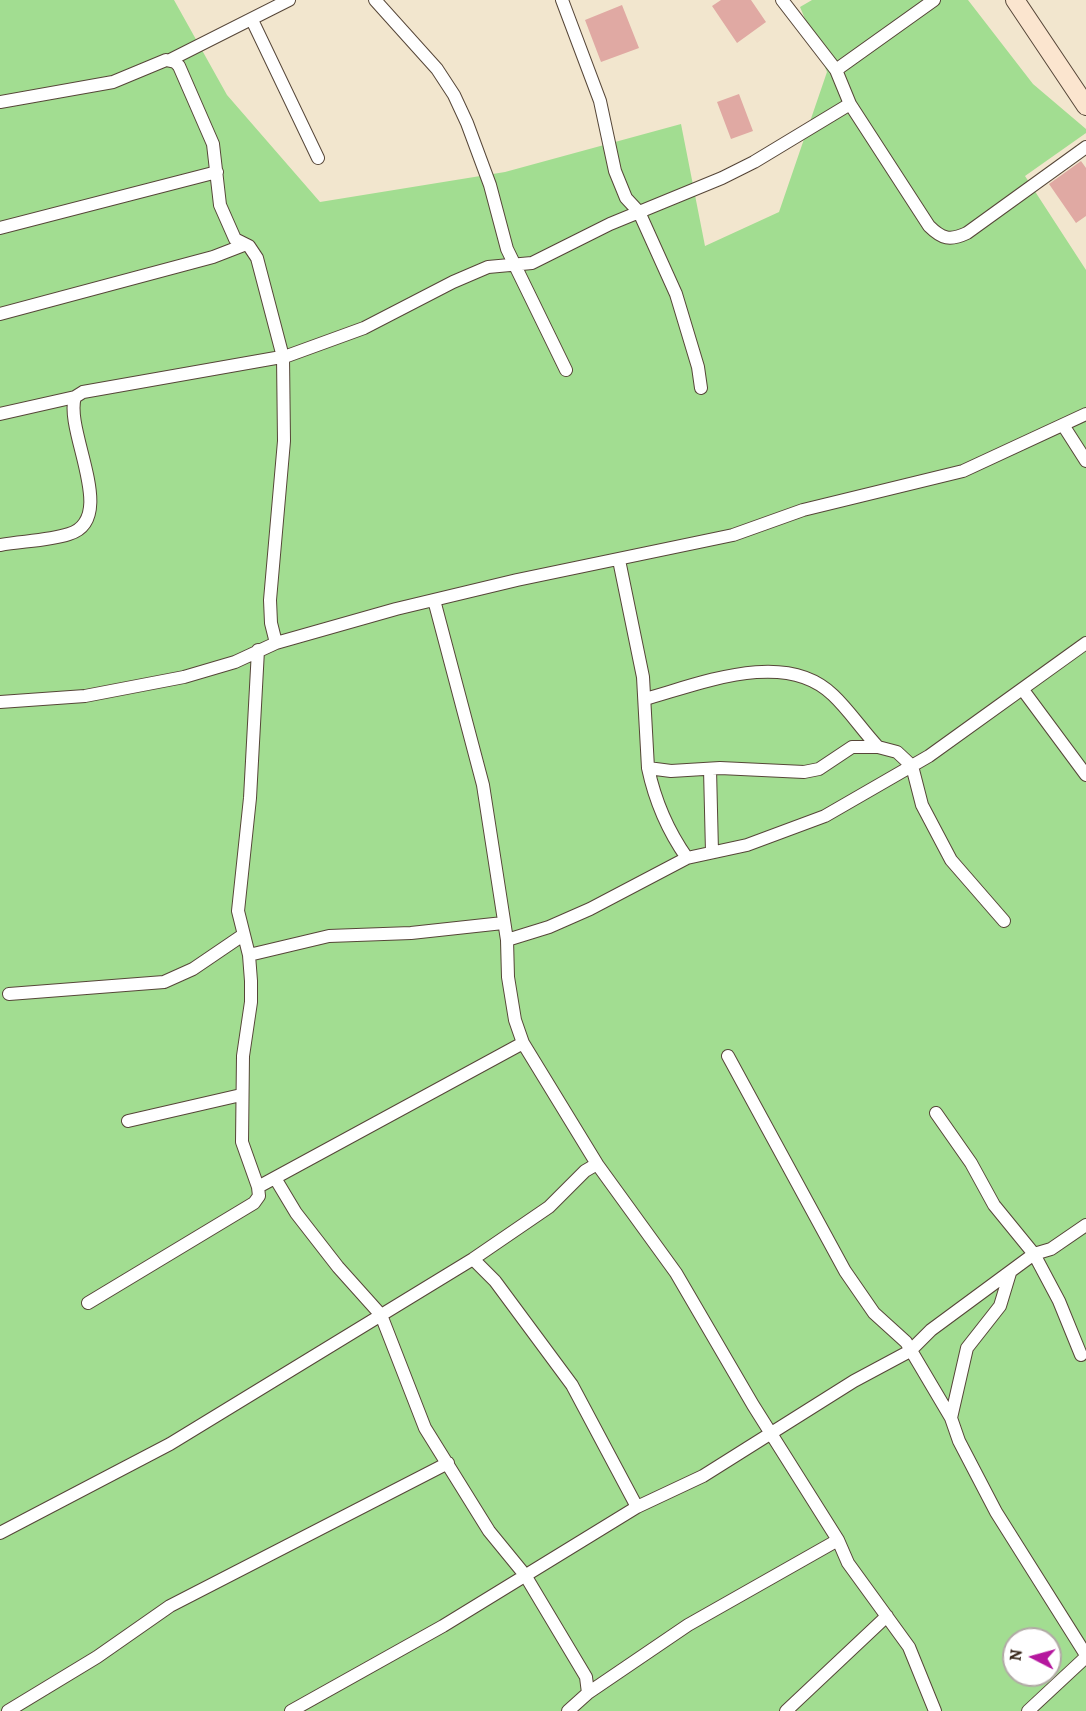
<!DOCTYPE html>
<html>
<head>
<meta charset="utf-8">
<style>
  body { margin:0 }
  #map { position:relative; width:1086px; height:1711px; overflow:hidden; background:#f2e6ce; font-family:Alegreya,serif }
  canvas { display:block }
  .north { position:absolute; left:1002px; top:1627px; width:60px; height:60px; box-sizing:border-box; background:#fff; border:2px solid #b1aaa5; border-radius:50%; rotate:276deg; font-size:16px; font-weight:700; line-height:24px; text-align:center; color:#3b2a1e }
  .north::after { content:''; display:block; margin:auto; width:21px; height:27px; background:#b5179e; clip-path:polygon(50% 0,100% 100%,50% 72%,0 100%) }
</style>
</head>
<body>
<div id="map">
<canvas width="1086" height="1711"></canvas>
<div class="north">N</div>
</div>
<script>
const context = document.querySelector('canvas').getContext('2d');
context.lineJoin = 'round';
function fillPath(path, color) {
  context.fillStyle = color;
  context.fill(path, 'evenodd');
}
function trace(path, color, width, dash) {
  context.strokeStyle = color;
  context.lineWidth = width;
  context.lineCap = dash ? 'butt' : 'round';
  context.setLineDash(dash || []);
  context.stroke(path);
}
fillPath(new Path2D(`
  M 0,0 L 174,0 L 227,95 L 320,202 L 505,172 L 681,124 L 705,246 L 779,212 L 827,72 L 800,7 L 812,0 L 968,0 L 1033,84 L 1086,129 L 1086,133 L 1025,176 L 1086,270 L 1086,1711 L 0,1711 ZM 1014,1639 L 1050,1639 L 1050,1675 L 1014,1675 Z`), '#a2dd91');
fillPath(new Path2D(`
  M 721,0 L 751,0 L 766,22 L 737,43 L 712,6 Z
  M 622,5 L 639,48 L 601,62 L 585,20 Z
  M 739,94 L 753,131 L 731,139 L 717,102 Z
  M 1081,161 L 1086,168 L 1086,216 L 1076,223 L 1049,184 Z`), '#e0a9a3');
const street = new Path2D(`
  M 375,0 L 437,69 L 454,95 L 467,123 L 490,185 L 507,249 L 566,370
  M 562,0 L 600,101 L 615,171 L 626,198 L 639,212 L 676,294 L 698,367 L 701,388
  M 782,0 L 836,70 L 850,104 L 929,226 C 942,239 950,241 967,233 L 1086,147
  M 252,20 L 318,158
  M 170,60 L 289,0
  M 836,70 L 934,0
  M 0,102 L 113,82 L 166,60 L 175,62 L 179,66 L 213,144 L 220,205 L 235,239 L 249,246 L 257,258 L 283,357 L 284,441 L 270,600 L 271,623 L 276,643
  M 0,228 L 217,172
  M 0,314 L 213,257 L 244,245
  M 0,414 L 75,397
  M 1063,425 L 1086,461
  M 0,545 C 22,541 47,541 69,534 C 119,519 64,431 75,397 L 83,392 L 287,356 L 364,328 L 453,282 L 488,267 L 532,263 L 610,224 L 722,178 L 754,162 L 850,104
  M 619,560 L 643,677 L 648,768 L 671,771 L 720,768 L 804,772 L 819,769 L 852,747 L 878,747 L 897,752 L 912,766 L 922,805 L 951,860 L 1004,921
  M 1023,690 L 1086,775
  M 645,699 C 700,684 785,648 833,695 C 849,710 862,730 878,747
  M 0,702 L 85,696 L 184,677 L 235,662 L 276,643 L 396,609 L 517,580 L 733,535 L 803,510 L 963,471 L 1086,414
  M 648,768 C 655,801 668,831 687,858
  M 710,769 L 712,852
  M 507,940 L 549,927 L 590,909 L 687,858 L 747,845 L 825,816 L 929,756 L 1086,643
  M 249,955 L 329,936 L 411,933 L 503,923
  M 9,994 L 164,982 L 193,969 L 243,935
  M 523,1043 L 597,1164
  M 728,1056 L 845,1271 L 874,1313 L 906,1342 L 951,1418 L 959,1441 L 996,1512 L 1086,1655
  M 936,1113 L 971,1163 L 994,1205 L 1034,1254 L 1059,1301 L 1081,1355
  M 128,1121 L 241,1095
  M 275,1178 L 296,1213 L 338,1267 L 381,1315 L 425,1428 L 489,1531 L 525,1575 L 586,1677 L 588,1693 L 568,1711
  M 258,1187 L 523,1043 L 515,1020 L 508,977 L 507,940 L 483,785 L 434,600
  M 473,1259 L 495,1281 L 572,1385 L 637,1507
  M 88,1303 L 254,1203 L 259,1196 L 258,1187 L 242,1142 L 243,1056 L 251,1002 L 251,981 L 249,955 L 238,911 L 250,798 L 258,650
  M 951,1418 L 967,1348 L 1000,1306 L 1010,1273
  M 0,1533 L 170,1444 L 473,1259 L 549,1207 L 585,1171 L 597,1164 L 676,1273 L 753,1405 L 838,1540 L 848,1563 L 909,1647 L 935,1711
  M 588,1693 L 688,1625 L 838,1540
  M 8,1711 L 97,1657 L 170,1606 L 448,1463
  M 291,1711 L 443,1626 L 637,1507 L 703,1476 L 854,1381 L 910,1351 L 931,1330 L 1034,1254 L 1051,1249 L 1086,1225
  M 786,1711 L 887,1616
  M 1028,1711 L 1086,1657`);
const secondary = new Path2D(`
  M 1015,0 L 1086,106`);
trace(street, '#564638', 14);
trace(secondary, '#564638', 20);
trace(street, '#fff', 12);
trace(secondary, '#fbe5cf', 18);
</script>
</body>
</html>
